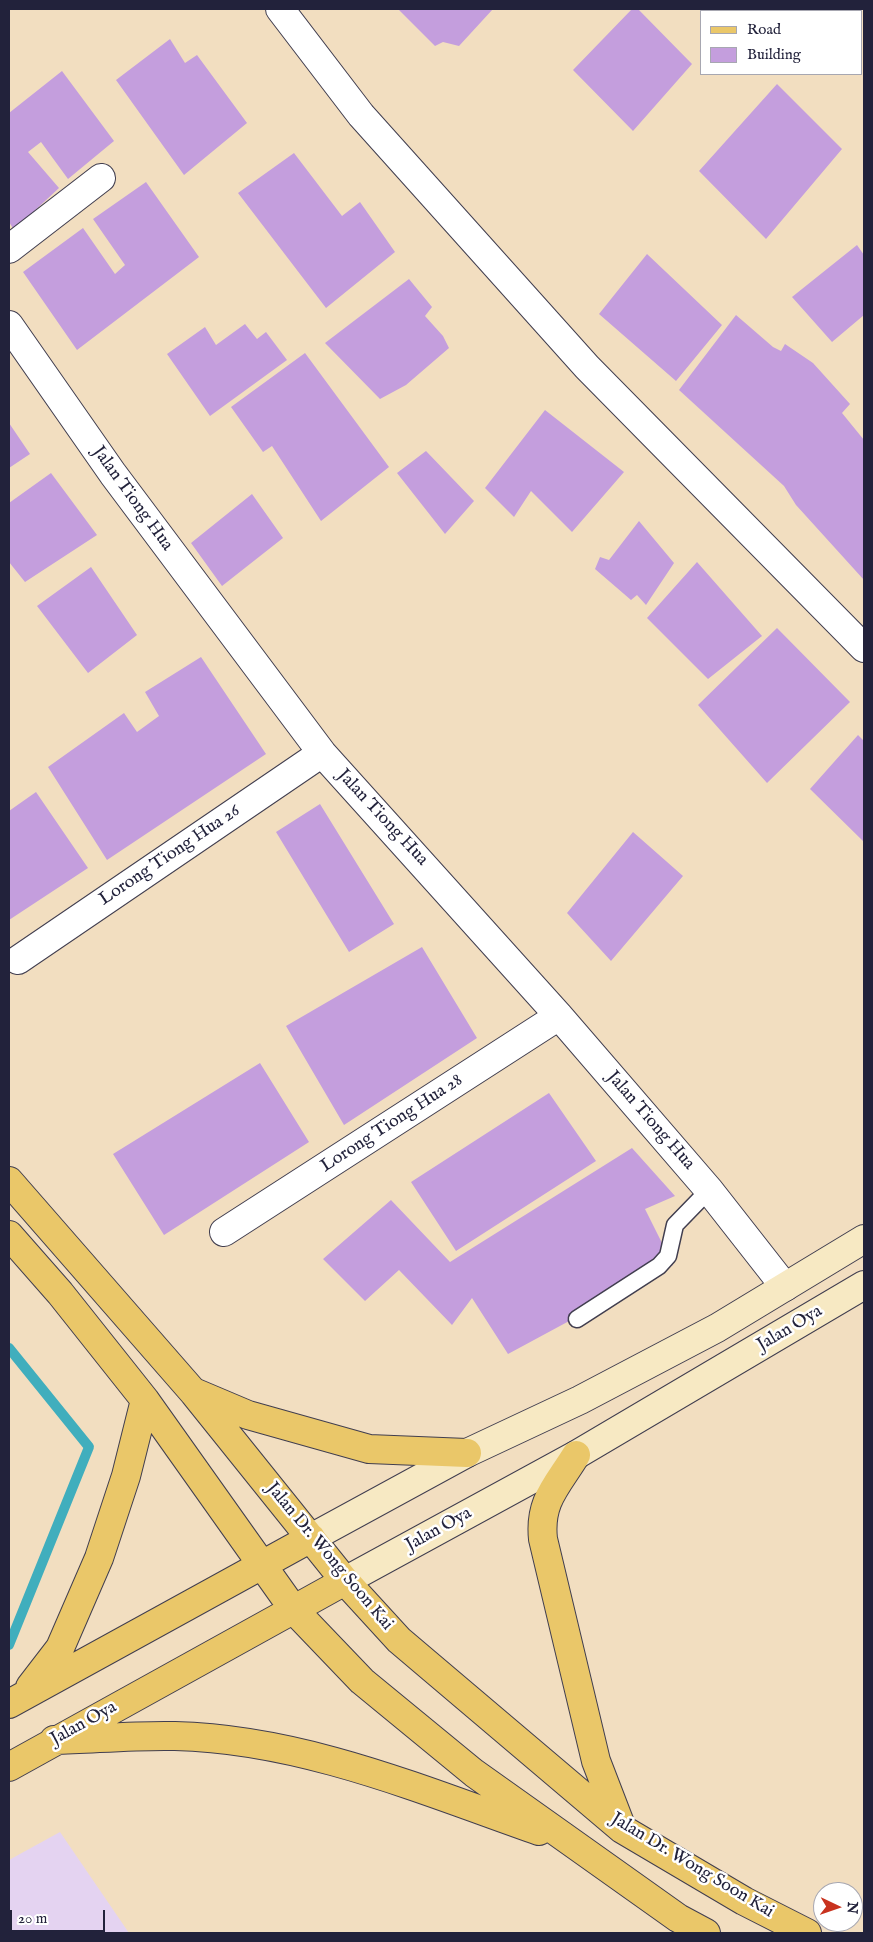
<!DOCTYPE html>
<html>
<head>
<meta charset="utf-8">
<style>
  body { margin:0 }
  #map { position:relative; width:873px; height:1942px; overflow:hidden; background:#f2dec0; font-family:"IM FELL English",serif }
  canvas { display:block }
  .frame { position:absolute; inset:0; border:10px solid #22223b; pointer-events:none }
  .legend { position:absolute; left:700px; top:10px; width:162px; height:65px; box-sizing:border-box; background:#fff; border:1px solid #a7a7b1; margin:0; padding:6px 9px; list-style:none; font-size:15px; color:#22223b }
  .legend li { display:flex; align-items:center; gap:10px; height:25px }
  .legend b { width:25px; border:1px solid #a7a7b1 }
  .north { position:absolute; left:813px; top:1882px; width:50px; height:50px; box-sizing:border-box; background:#fff; border:1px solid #a7a7b1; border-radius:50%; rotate:93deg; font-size:14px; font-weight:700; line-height:20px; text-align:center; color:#22223b }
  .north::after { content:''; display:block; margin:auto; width:18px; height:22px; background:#c8321e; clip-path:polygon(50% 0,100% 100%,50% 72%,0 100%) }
  .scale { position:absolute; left:10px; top:1910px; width:95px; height:22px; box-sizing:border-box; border:2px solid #22223b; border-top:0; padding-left:6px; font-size:15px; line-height:18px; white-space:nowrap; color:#22223b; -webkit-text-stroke:4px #fff; paint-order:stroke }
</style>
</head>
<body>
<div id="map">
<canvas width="873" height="1942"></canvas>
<div class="frame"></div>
<ul class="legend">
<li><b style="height:6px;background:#eac769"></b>Road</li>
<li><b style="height:14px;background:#c49edd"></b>Building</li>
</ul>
<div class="north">N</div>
<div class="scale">20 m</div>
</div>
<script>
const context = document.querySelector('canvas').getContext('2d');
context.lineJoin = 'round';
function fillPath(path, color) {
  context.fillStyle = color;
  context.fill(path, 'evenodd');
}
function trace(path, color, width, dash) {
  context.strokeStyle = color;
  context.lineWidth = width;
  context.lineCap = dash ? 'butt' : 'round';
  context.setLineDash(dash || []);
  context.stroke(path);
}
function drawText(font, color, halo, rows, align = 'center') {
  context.font = font + ' "IM FELL English",serif';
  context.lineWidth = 5;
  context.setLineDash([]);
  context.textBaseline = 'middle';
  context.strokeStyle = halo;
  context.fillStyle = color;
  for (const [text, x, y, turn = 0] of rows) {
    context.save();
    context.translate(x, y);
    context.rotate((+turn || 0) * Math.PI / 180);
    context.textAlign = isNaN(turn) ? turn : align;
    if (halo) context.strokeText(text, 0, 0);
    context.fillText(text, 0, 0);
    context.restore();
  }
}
fillPath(new Path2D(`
  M 60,1832 L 129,1933 L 9,1933 L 9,1860 Z`), '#e4d3f1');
trace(new Path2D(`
  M 9,1348 L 89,1447 L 9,1645`), '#40aebd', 10);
fillPath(new Path2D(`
  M 398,9 L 493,9 L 459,46 L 443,42 L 435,46 Z
  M 632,9 L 638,9 L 692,64 L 633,131 L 573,70 Z
  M 170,39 L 185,63 L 197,55 L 247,123 L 184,175 L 116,80 Z
  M 62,71 L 114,141 L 68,179 L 41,142 L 28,152 L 59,188 L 14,230 L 9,222 L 9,113 Z
  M 777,84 L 842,149 L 766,239 L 699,171 Z
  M 294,153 L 342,216 L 360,202 L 395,252 L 326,308 L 238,193 Z
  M 146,182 L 199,257 L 77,350 L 23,272 L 83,228 L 115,274 L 125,265 L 93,219 Z
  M 857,245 L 864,255 L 864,315 L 832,342 L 792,297 Z
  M 647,254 L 722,325 L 676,381 L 599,314 Z
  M 409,279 L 432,307 L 425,316 L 443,336 L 449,348 L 406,385 L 380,399 L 325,343 Z
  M 736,315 L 773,347 L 781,351 L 785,344 L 813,363 L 850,404 L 842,413 L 864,440 L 864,580 L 796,505 L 784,486 L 679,390 Z
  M 245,324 L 257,339 L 266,332 L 287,360 L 210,416 L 167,354 L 205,327 L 216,345 Z
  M 305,353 L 389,467 L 321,521 L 272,446 L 263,452 L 231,407 Z
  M 545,410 L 624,472 L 572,532 L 531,491 L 514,517 L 485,488 Z
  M 9,423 L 30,454 L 9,468 Z
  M 426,451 L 474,501 L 445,534 L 397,473 Z
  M 51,473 L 97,535 L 25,582 L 9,562 L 9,503 Z
  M 252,494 L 283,538 L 222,586 L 191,543 Z
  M 639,521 L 674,563 L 646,605 L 637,595 L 631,600 L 595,569 L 600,557 L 609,560 Z
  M 697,562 L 762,636 L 708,679 L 647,618 Z
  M 91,567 L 137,635 L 88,673 L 37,606 Z
  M 777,628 L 850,702 L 767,783 L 698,705 Z
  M 201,657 L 266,754 L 107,860 L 48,767 L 124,713 L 137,732 L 159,716 L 145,692 Z
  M 858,735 L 864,741 L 864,842 L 810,789 Z
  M 36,792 L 88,868 L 9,920 L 9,811 Z
  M 320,804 L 394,924 L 349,952 L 276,832 Z
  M 633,832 L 683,876 L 611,961 L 567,913 Z
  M 422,947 L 477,1038 L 344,1125 L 286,1026 Z
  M 260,1063 L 309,1142 L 164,1235 L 113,1154 Z
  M 549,1093 L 596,1161 L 456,1251 L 411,1182 Z
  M 632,1148 L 675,1196 L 645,1209 L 673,1265 L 508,1354 L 472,1298 L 452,1325 L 399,1270 L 365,1301 L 323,1259 L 391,1200 L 450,1262 Z`), '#c49edd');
const lane = new Path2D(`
  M 577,1319 L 659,1266 L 668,1256 L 675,1225 L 709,1190`);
const street = new Path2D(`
  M 280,9 L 361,115 L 587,367 L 864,648
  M 9,249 L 101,178
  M 9,325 L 113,474 L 322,753 L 559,1016 L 709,1190 L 785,1287
  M 18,960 L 322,753
  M 224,1232 L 559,1016`);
const secondary = new Path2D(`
  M 311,1538 L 467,1453 L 580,1400 L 717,1328 L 864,1239
  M 345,1581 L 576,1455 L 864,1285`);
const primary = new Path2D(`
  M 9,1181 L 194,1393 L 345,1581 L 399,1640 L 622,1829 L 744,1901 L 807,1933
  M 9,1235 L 60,1293 L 145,1400 L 294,1610 L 362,1681 L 474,1773 L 678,1918 L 706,1933
  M 196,1393 L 248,1415 L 369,1449 L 467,1453
  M 576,1455 C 557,1486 539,1501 543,1539 L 596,1761 L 621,1826
  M 30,1687 L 60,1648 L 99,1558 L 126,1476 L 145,1400
  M 9,1704 L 311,1538
  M 54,1740 C 94,1739 135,1735 175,1736 C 302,1739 422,1790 539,1831
  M 9,1767 L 345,1581`);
trace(lane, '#413e4f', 19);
trace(street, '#413e4f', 30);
trace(secondary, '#413e4f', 30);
trace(primary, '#413e4f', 30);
trace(lane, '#fff', 16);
trace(street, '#fff', 28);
trace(secondary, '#f7e9c3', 28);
trace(primary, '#eac769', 28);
drawText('18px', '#22223b', '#fff', [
  ["Jalan Tiong Hua",132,499,54],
  ["Jalan Tiong Hua",382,818,47],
  ["Lorong Tiong Hua 26",170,856,-34],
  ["Jalan Tiong Hua",650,1121,49],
  ["Lorong Tiong Hua 28",392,1124,-33],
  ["Jalan Oya",790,1329,-31],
  ["Jalan Oya",439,1530,-29],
  ["Jalan Dr. Wong Soon Kai",329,1557,50],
  ["Jalan Oya",84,1724,-29],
  ["Jalan Dr. Wong Soon Kai",692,1866,31]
]);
</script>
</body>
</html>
